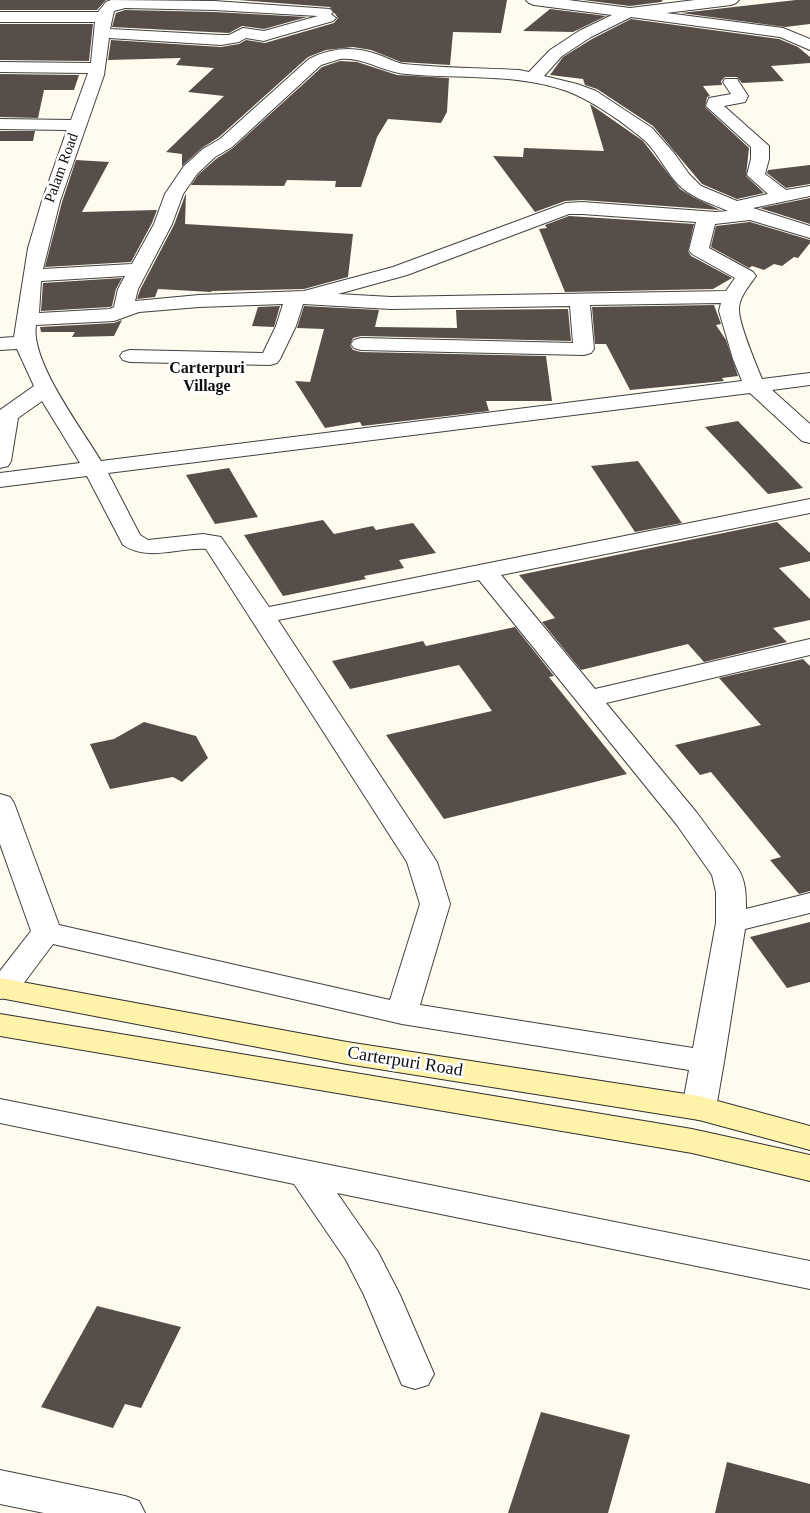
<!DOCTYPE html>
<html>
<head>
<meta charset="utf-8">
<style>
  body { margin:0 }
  canvas { display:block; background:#fffbee }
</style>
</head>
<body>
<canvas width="810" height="1513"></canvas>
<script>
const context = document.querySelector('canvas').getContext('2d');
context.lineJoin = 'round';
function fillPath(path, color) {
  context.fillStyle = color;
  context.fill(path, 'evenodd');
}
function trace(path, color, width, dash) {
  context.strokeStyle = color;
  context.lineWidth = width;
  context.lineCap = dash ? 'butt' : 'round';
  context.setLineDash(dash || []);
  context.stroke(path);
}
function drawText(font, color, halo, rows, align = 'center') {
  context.font = font + ' Georgia,serif';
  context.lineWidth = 5;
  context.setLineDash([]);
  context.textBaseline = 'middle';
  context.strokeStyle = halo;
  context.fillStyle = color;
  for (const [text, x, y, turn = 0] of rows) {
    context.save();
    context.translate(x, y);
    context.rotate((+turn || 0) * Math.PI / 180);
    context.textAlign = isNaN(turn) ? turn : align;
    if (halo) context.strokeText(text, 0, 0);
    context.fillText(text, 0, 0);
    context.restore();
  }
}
fillPath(new Path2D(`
  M 0,0 L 106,0 L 97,10 L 0,10 Z
  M 238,0 L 507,0 L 501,33 L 453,32 L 450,65 L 401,62 L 371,50 L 353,47 L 326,50 L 308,57 L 219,137 L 202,148 L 182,166 L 182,154 L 166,152 L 224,96 L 188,92 L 214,68 L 176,65 L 181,58 L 108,60 L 111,40 L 221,47 L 239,44 L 246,40 L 265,43 L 334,23 L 338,18 L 330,7 Z
  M 583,0 L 663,0 L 661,2 L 630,6 Z
  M 796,0 L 810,0 L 810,24 L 785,27 L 681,13 Z
  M 550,9 L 606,16 L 573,32 L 523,31 Z
  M 125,10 L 214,12 L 307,17 L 264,29 L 242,26 L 229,33 L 112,27 L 116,13 Z
  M 631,19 L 779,39 L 798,47 L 810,57 L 810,63 L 771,66 L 784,81 L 742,83 L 737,77 L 725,77 L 721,81 L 722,85 L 703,86 L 710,96 L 707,97 L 705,107 L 749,148 L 746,176 L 764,193 L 737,199 L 702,184 L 653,126 L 597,89 L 585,85 L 583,79 L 550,75 L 563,57 L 592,39 Z
  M 0,24 L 93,24 L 89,61 L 0,60 Z
  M 340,61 L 357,62 L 397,75 L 449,78 L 447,112 L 441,123 L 388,119 L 377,137 L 361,187 L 335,187 L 336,181 L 287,180 L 284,186 L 191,185 L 198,175 L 216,159 L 233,148 L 322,67 Z
  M 0,74 L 79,75 L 74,90 L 44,90 L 38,118 L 0,117 Z
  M 590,104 L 643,141 L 680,189 L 693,197 L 720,210 L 582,200 L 565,201 L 535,212 L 493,156 L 523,157 L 524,148 L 604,151 Z
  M 0,131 L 35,131 L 33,141 L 0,141 Z
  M 76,160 L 109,162 L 82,212 L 157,210 L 152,223 L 131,262 L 45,267 L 62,202 Z
  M 810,165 L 810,184 L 786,188 L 767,173 L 768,170 Z
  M 186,193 L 185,224 L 353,234 L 348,277 L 304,289 L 212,291 L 211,292 L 158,289 L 155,297 L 137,299 L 140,290 L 174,225 Z
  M 810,198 L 810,224 L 760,208 Z
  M 569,216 L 694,224 L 688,251 L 691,256 L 732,278 L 713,289 L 565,292 L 539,229 L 547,228 L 545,225 Z
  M 750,222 L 810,240 L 810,243 L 798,258 L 794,257 L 782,266 L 774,264 L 764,270 L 752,266 L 749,268 L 711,247 L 716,226 Z
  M 122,278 L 116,289 L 112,306 L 110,307 L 41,311 L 43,283 Z
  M 714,305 L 721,324 L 716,325 L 726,340 L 738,376 L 722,378 L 724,381 L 630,390 L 606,344 L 595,344 L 592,307 Z
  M 280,306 L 274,327 L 252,326 L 258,307 Z
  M 304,306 L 379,310 L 375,327 L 457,328 L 456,310 L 568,309 L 571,341 L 361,336 L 353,338 L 350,345 L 353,350 L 361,352 L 546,356 L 552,401 L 486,401 L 489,411 L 362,426 L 360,422 L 325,428 L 295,381 L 310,382 L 324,329 L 297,328 Z
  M 122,320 L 114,336 L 72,337 L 75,332 L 41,332 L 40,327 L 114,323 Z
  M 738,421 L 803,488 L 768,494 L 705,427 Z
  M 638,461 L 682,523 L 635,532 L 591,466 Z
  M 229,468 L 258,517 L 215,524 L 186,475 Z
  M 323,520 L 334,534 L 373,526 L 376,530 L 413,523 L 436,553 L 399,560 L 404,568 L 364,576 L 366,579 L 283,596 L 244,535 Z
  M 777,522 L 810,553 L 810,561 L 779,568 L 810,599 L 810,620 L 773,628 L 787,642 L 704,662 L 688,644 L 581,670 L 542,622 L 555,618 L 519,575 Z
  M 515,627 L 554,676 L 549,677 L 627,774 L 444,819 L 386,735 L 492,711 L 459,665 L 350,689 L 332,661 L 423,641 L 426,646 Z
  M 803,659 L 810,666 L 810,891 L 799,894 L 770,860 L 781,857 L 711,772 L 700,775 L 675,745 L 761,725 L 719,678 Z
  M 144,722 L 196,736 L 208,758 L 182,782 L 173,777 L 110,789 L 90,744 L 114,739 Z
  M 810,922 L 810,982 L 787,988 L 750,937 Z
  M 97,1306 L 181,1327 L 141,1408 L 125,1404 L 113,1428 L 41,1407 Z
  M 541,1412 L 630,1435 L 608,1513 L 508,1513 Z
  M 727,1462 L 810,1484 L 810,1513 L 715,1513 Z`), '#574e49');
const minor = new Path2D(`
  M 111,0 L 214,1 L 330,9 L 333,12 L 331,14 L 336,18 L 333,21 L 270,39 L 264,41 L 246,38 L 239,42 L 221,45 L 109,38 L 104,75 L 60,201 L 43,269 L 132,264 L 154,224 L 165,194 L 184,166 L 203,149 L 220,139 L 309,59 C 332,47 356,46 379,55 C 388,58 396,63 404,64 C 442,68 481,68 519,70 L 529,72 L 550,50 L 579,31 L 612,15 L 534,5 L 529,3 L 526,0 L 568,0 L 630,8 L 695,0 L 739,0 L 736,3 L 731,5 L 666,13 L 783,28 L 810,39 L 810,50 L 780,37 L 631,17 L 591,37 L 562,56 L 544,76 L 577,84 L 596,91 L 652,128 L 674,153 L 689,174 L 701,186 L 737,201 L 768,194 L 747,175 L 751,159 L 751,147 L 706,106 L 709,98 L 731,94 L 723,82 L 725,79 L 737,79 L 748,96 L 745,102 L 724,106 L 769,146 L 769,159 L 765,174 L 786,190 L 810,186 L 810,196 L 753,208 L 810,226 L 810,238 L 750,220 L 715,224 L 709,248 L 753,272 L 756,276 C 749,286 738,298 739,311 C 740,327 756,364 762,379 L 810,373 L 810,385 L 772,390 L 810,424 L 810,443 L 802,441 L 750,393 L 108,473 L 140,535 L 148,540 L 203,534 L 221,537 L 269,607 L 810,499 L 810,513 L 501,575 L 595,689 L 810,639 L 810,655 L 606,703 L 697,813 L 737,867 C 746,880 746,895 746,909 L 810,893 L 810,913 L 745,929 L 724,1062 L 716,1108 L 711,1116 L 699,1120 L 687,1116 L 682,1108 L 689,1070 L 402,1024 L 53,944 L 14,996 L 0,999 L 0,971 L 31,931 L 0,844 L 0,794 L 10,797 L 14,803 L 59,925 L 390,1000 L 420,904 L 407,862 L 206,549 C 177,547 150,562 123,545 L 87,476 L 0,487 L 0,473 L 80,463 L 42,401 L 18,418 L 11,461 L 8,466 L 0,468 L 0,410 L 34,386 L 17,349 L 0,350 L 0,338 L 14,337 L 28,248 L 42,201 L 67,130 L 0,129 L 0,119 L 71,120 L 88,73 L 0,72 L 0,62 L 91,63 L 95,22 L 0,22 L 0,12 L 98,12 L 106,2 ZM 125,8 L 214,10 L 318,16 L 264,31 L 243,28 L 229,35 L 221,35 L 110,29 L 114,11 ZM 340,59 C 364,57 382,72 406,74 C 459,79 516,73 567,91 C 592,101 617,118 638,135 C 655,147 663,167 676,182 C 689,197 710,203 728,211 L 716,212 L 582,202 L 566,203 L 393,267 L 304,291 L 199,295 L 135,301 L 138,289 L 172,224 L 183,194 L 197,174 L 215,157 L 232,147 L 321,65 ZM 569,214 L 582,214 L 696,222 L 689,250 L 692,254 L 735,278 L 726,291 L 391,297 L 338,294 L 407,275 ZM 125,276 L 118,289 L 114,307 L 110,309 L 39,313 L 41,281 ZM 721,303 L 719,311 L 733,359 L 742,381 L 101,461 C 82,429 30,361 36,325 L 114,321 L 139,312 L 199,307 L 283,304 L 276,326 L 263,353 L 130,350 L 123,352 L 120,356 L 123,360 L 130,362 L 270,365 L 277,363 L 280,359 L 296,326 L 303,304 L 391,309 L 570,306 L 573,343 L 361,338 L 354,340 L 351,344 L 354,348 L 361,350 L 584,355 L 591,353 L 594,349 L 590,305 ZM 479,580 L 677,825 L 712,875 L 716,892 L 716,923 L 693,1048 L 420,1005 L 450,904 L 437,862 L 278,620 Z
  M 0,1099 L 810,1261 L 810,1289 L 337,1193 L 378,1252 L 400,1295 L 434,1374 L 428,1385 L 415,1389 L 402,1385 L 364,1295 L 346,1260 L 294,1184 L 0,1123 Z
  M 0,1470 L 125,1496 L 139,1501 L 145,1513 L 44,1513 L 0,1504 Z`);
const secondary = new Path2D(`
  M 0,978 L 347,1042 L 699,1096 L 810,1126 L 810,1150 L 699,1120 L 347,1064 L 0,998 Z
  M 0,1014 L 692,1129 L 810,1155 L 810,1181 L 692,1153 L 0,1036 Z`);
trace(minor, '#414141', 2);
trace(secondary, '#303030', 2);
fillPath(minor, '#fff');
fillPath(secondary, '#fff3a9');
drawText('15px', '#0e0e0e', '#fff', [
  ["Palam Road",62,168,-70]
]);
drawText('bold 16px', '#0e0e0e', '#fff', [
  ["Carterpuri",207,369],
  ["Village",207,387]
]);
drawText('18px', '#0e0e0e', '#fff', [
  ["Carterpuri Road",405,1062,9]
]);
</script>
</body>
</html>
